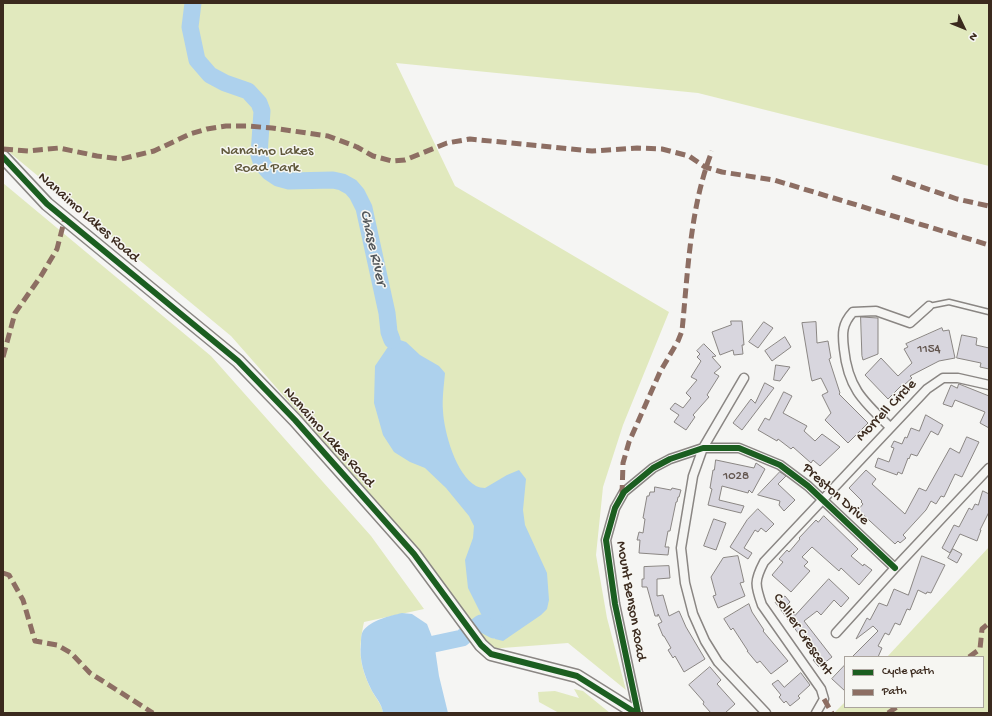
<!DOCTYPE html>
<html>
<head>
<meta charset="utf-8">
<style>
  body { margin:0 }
  #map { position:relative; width:992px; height:716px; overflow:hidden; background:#f5f5f3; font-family:"Gochi Hand",sans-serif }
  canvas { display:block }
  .frame { position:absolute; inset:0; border:4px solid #3b2a1e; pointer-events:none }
  .legend { position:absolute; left:844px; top:656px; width:140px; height:52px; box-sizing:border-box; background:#f6f6f2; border:1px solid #aba49d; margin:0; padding:5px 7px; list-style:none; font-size:12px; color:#3b2a1e }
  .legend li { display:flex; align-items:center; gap:8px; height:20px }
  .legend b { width:20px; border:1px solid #aba49d }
  .north { position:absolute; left:944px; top:8px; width:40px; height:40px; -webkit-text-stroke:3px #f6f6f2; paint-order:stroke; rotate:133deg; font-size:11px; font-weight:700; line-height:16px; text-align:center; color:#3b2a1e }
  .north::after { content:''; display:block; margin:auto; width:14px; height:18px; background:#3b2a1e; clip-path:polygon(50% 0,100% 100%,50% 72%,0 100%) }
</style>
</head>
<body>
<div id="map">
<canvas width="992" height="716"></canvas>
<div class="frame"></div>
<ul class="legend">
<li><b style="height:5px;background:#1b5e20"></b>Cycle path</li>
<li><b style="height:5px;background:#8d6e63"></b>Path</li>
</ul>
<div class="north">N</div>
</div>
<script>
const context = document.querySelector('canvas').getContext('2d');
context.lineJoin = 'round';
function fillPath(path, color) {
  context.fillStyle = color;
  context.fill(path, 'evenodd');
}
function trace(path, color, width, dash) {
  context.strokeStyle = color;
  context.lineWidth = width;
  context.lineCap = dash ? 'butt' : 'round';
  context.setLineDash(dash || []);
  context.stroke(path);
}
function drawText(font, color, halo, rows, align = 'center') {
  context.font = font + ' "Gochi Hand",sans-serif';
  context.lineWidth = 3;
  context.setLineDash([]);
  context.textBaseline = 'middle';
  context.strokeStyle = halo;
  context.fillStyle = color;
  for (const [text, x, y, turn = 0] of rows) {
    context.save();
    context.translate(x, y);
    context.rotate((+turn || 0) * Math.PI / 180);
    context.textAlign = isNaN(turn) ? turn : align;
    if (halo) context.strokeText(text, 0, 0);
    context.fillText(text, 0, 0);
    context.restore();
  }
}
fillPath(new Path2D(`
  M 3,3 L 989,3 L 989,166 L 698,93 L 396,63 L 455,186 L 669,312 L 623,425 L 603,487 L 596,555 L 607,618 L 626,690 L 568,643 L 489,649 L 392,519 L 231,336 L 3,147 Z
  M 3,183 L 211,356 L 371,536 L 424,609 L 364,622 C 358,650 359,665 372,691 C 376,699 382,704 383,713 L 3,713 Z
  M 989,547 L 989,713 L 834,713 L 845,702 L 845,707 L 983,707 L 983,657 L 887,657 Z
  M 574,689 L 583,691 L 610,713 L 559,713 L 539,702 L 538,692 L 555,691 L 579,698 Z`), '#e1e9be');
fillPath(new Path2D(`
  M 394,338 L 406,342 L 420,355 L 439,366 L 445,373 C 444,385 442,398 443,411 C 444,432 456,475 476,486 C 478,487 482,488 485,488 L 507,475 L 519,470 L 526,479 L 523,510 L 525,525 L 547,573 L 549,600 L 547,609 L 541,615 L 503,641 L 495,639 L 494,630 L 482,616 L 468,588 L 465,560 L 473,538 L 474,526 L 469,516 L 446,488 L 425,468 L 410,462 L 394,452 L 383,435 L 374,403 L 375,366 Z
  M 402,613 L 412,614 L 427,624 L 434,642 L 439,676 L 448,713 L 383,713 C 382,704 376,698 372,691 C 364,675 359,660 361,643 C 361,639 361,634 363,631 C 371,620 390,616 402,613 Z`), '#add1ed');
trace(new Path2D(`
  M 193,3 L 190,27 L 197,60 L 210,75 L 225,83 L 248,91 L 259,103 L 262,111 L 259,155 L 262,164 L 269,172 L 278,178 L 289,181 L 333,180 L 342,182 L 351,187 L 357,194 L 364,208 L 387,313 L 389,332 L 392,340
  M 477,626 L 481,623 L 494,630
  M 434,644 L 462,638 L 470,631`), '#add1ed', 17);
const building = new Path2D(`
  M 861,317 L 878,318 L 878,354 L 863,360 L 862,356 Z
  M 731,321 L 742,321 L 744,345 L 742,345 L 743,354 L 734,355 L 733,350 L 720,355 L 712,332 L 731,325 Z
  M 764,322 L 773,328 L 758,348 L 749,342 Z
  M 816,322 L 817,343 L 828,341 L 831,358 L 829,359 L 840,393 L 839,394 L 868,423 L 848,443 L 825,420 L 831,413 L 822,395 L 828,392 L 821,378 L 812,381 L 811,377 L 802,323 Z
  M 942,328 L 943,331 L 949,330 L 955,358 L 939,361 L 910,376 L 912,378 L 904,385 L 903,384 L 888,399 L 865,375 L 881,358 L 898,376 L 912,363 L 904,349 L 908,347 L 906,344 Z
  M 962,335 L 977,338 L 976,345 L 989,348 L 989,369 L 980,367 L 981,363 L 957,358 Z
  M 785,337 L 791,347 L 772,361 L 765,351 Z
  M 704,344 L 716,356 L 712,357 L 721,367 L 714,373 L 719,376 L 707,395 L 709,397 L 693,415 L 695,417 L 686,430 L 674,422 L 679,415 L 670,409 L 675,403 L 683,408 L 691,398 L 686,393 L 697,380 L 691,377 L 701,361 L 697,357 L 700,354 L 697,351 Z
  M 776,365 L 790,367 L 780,381 L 774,380 Z
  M 765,383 L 774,388 L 742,430 L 733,423 L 751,399 L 755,403 Z
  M 959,384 L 989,396 L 989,428 L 980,423 L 985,412 L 955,400 L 952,407 L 943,404 L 951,385 L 957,388 Z
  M 784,392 L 792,396 L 783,413 L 807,426 L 804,431 L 815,441 L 822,434 L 840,447 L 820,466 L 813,460 L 811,463 L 793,447 L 791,449 L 778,439 L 777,441 L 758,430 L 765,418 L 769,420 Z
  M 926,415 L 943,425 L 938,435 L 931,431 L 917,456 L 911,454 L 909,459 L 908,458 L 902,474 L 898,472 L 897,475 L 875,467 L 878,458 L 889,462 L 894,448 L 891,447 L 894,441 L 902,444 L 905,437 L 907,438 L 911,428 L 919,431 Z
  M 967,437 L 979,442 L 962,477 L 955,474 L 944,497 L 941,496 L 936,504 L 931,501 L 926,510 L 903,535 L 906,538 L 900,543 L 898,541 L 895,544 L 858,510 L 863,504 L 861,502 L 862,501 L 849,488 L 866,470 L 876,479 L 872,484 L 905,514 L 919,488 L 926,491 L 950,448 L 959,453 Z
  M 716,460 L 754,468 L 756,463 L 765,469 L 752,493 L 749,490 L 748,493 L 722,486 L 719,500 L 744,506 L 741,513 L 708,505 L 712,489 L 710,488 L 713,470 L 714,470 Z
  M 780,472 L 786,476 L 778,484 L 795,500 L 784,511 L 779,505 L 780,501 L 758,495 Z
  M 655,487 L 671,490 L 672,488 L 681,490 L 679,497 L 678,497 L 677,502 L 676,502 L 670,531 L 668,531 L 665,547 L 669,547 L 668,555 L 639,553 L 640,540 L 637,540 L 639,532 L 643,533 L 645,519 L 643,518 L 647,496 L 649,496 L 650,492 L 654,492 Z
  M 983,491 L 989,494 L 989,512 L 980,530 L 981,530 L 977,541 L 960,534 L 950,553 L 942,548 L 954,525 L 959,527 L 969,508 L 972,510 L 975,504 L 978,505 Z
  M 758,509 L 774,524 L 766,532 L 761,528 L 758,532 L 755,530 L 744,548 L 752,553 L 748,559 L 730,547 L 747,520 Z
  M 824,516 L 858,549 L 851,556 L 863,566 L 864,564 L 872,570 L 859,585 L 841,568 L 839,571 L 812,547 L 802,557 L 808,562 L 804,566 L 810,571 L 791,592 L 772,575 L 783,562 L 779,559 L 787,550 L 789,552 L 800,539 L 799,538 L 816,520 L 818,522 Z
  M 714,519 L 726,523 L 716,550 L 704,546 Z
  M 953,549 L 962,554 L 957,563 L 948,558 Z
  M 738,556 L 744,582 L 740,583 L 745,596 L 718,608 L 713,596 L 716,595 L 711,577 L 723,558 Z
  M 922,556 L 945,565 L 931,593 L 927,592 L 926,594 L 918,590 L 910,610 L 907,609 L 900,625 L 895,623 L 889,635 L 885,633 L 878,646 L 882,648 L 878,657 L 852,657 L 878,631 L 873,626 L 856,639 L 867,618 L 870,620 L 879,603 L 887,606 L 894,589 L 908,595 Z
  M 669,566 L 670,578 L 657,579 L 657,596 L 663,595 L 669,616 L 679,611 L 686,627 L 705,659 L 684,672 L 675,656 L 673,658 L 668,650 L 671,648 L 664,636 L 663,636 L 658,624 L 662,622 L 658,614 L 658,616 L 655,616 L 647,587 L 642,587 L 642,579 L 644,579 L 644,567 Z
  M 829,579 L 849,598 L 841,607 L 834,600 L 821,615 L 817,611 L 804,621 L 832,657 L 819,667 L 813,660 L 816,657 L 775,602 L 785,596 L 790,602 L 785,607 L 795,615 Z
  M 749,604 L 752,612 L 764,630 L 763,631 L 788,661 L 771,674 L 760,661 L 757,663 L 747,651 L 748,651 L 733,628 L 731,630 L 724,619 Z
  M 845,665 L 845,691 L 832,679 Z
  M 710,667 L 721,680 L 717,684 L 735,704 L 725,713 L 711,713 L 703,704 L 704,702 L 689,685 Z
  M 801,673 L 810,685 L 798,696 L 800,698 L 790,706 L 786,701 L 784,703 L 779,697 L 781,695 L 772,684 L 778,680 L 784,687 Z`);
fillPath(building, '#d8d6de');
trace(building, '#8a8683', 1);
const lane = new Path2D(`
  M 929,306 L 949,302 L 989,312`);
const street = new Path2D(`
  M 744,378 L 703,448 L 693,476 L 681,548 L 685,583 L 693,614 L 705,641 L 718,662 L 766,713
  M 890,427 C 863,401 848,388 844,349 C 842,333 842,324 853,312 L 876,311 L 910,323 L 929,306
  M 836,633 L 895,568 L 989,468
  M 638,713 L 615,604 L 606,540 L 615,508 L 624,492 L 653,468 L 670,459 L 703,448 L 739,448 L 780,465 L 808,486 L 895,568
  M 816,713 L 824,699 L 821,689 L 762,605 C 755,585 754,581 764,562 L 927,389 L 943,378 L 958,378 L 989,385`);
const secondary = new Path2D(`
  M 3,157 L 47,204 L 238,361 L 295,420 L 414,554 L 481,645 L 491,654 L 577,676 L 636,713`);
trace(lane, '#8a8683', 7);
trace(street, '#8a8683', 11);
trace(secondary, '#8a8683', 15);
trace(lane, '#f5f5f3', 4);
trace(street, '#f5f5f3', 8);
trace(secondary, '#f5f5f3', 12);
trace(new Path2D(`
  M 3,149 L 28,151 L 59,148 L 97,156 L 121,159 L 154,151 L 190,134 L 207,129 L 226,126 L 247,126 L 272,128 L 328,136 L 357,147 L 373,156 L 392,161 L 405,160 L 447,143 L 470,139 L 592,151 L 637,148 L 662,149 L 689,156 L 705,167 L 722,172 L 774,180 L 989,245
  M 892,177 L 957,199 L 989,206
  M 3,357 L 15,313 L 41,276 L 57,249 L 65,218
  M 622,495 L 623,463 L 629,442 L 660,372 L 678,341 L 682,331 C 688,271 690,207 712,151
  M 3,573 L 9,575 L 23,600 L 35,641 L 57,645 L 71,653 L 90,673 L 153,713
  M 969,657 L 980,649 L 982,629 L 989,623
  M 824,699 L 832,713
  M 888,713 L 897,707`), '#8d6e63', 5, [10, 5]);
trace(new Path2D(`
  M 3,157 L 47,204 L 238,361 L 295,420 L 414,554 L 481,645 L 491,654 L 577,676 L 636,713
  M 638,713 L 615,604 L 606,540 L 615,508 L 624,492 L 653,468 L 670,459 L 703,448 L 739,448 L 780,465 L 808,486 L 895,568`), '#1b5e20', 6);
drawText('13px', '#62554e', null, [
  ["1154",929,350],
  ["1028",736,477]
]);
drawText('15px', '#60583b', '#f6f6f2', [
  ["Nanaimo Lakes",267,152],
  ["Road Park",267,169]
]);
drawText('15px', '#3b2a1e', '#f6f6f2', [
  ["Nanaimo Lakes Road",88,218,41],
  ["Morrell Circle",887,411,-46],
  ["Nanaimo Lakes Road",328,438,48],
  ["Preston Drive",835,495,42],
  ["Mount Benson Road",630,601,80],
  ["Collier Crescent",802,635,56]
]);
drawText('italic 16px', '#54585c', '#f6f6f2', [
  ["Chase River",372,248,77]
]);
</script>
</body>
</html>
